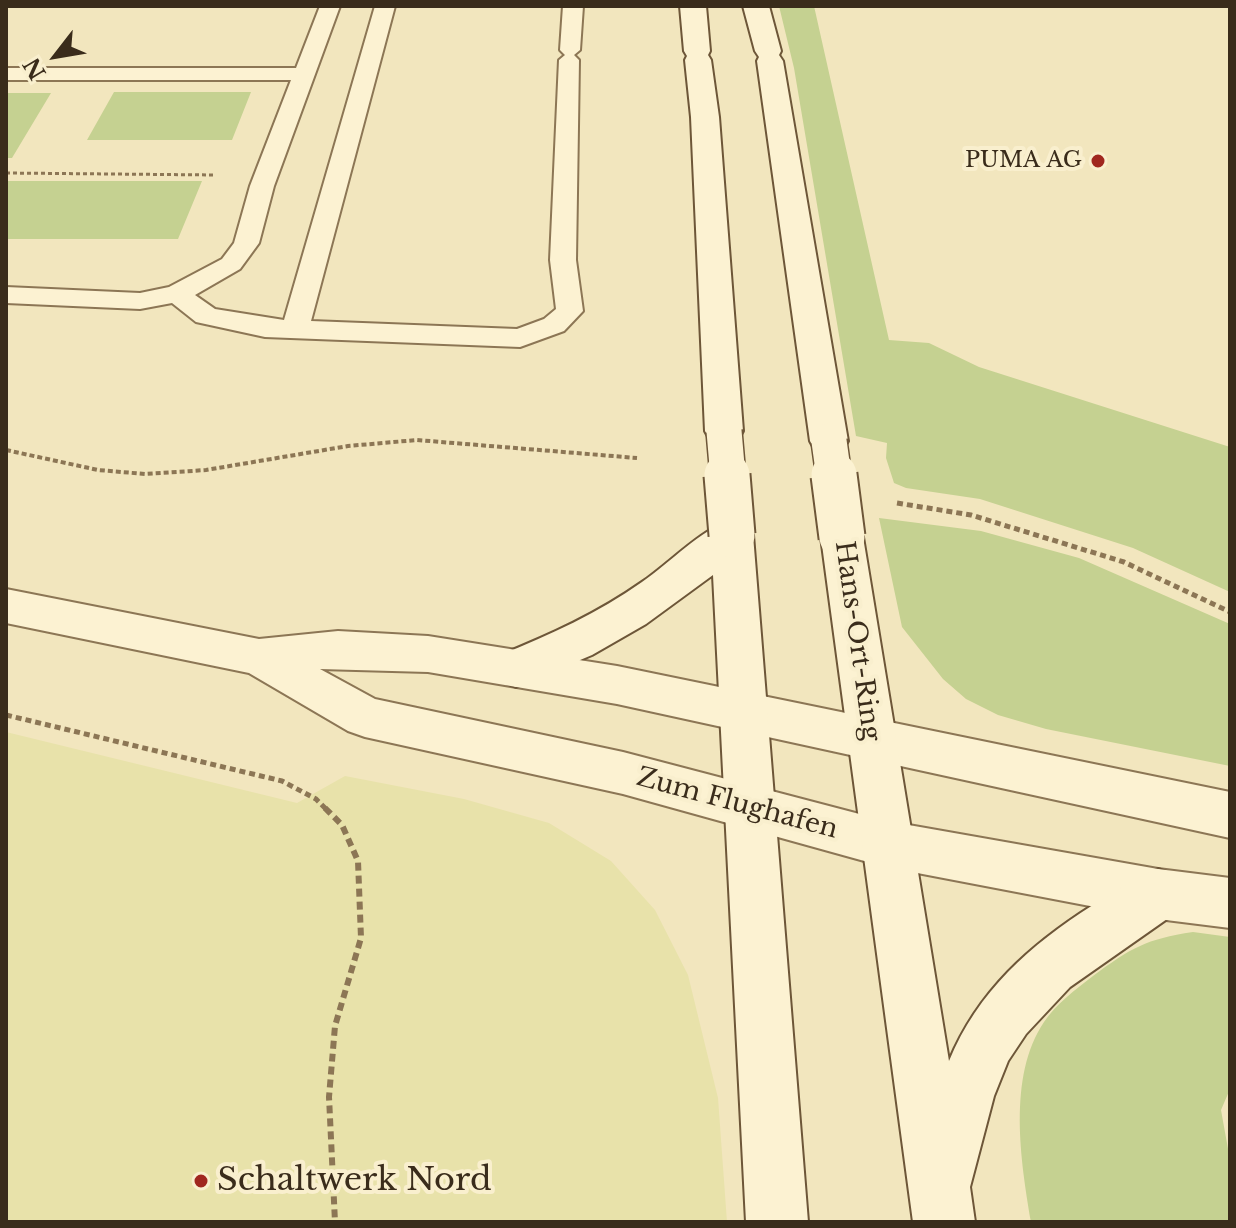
<!DOCTYPE html>
<html>
<head>
<meta charset="utf-8">
<style>
  body { margin:0 }
  #map { position:relative; width:1236px; height:1228px; overflow:hidden; background:#f2e6be; font-family:"Libre Baskerville",serif }
  canvas { display:block }
  .frame { position:absolute; inset:0; border:8px solid #3a2c1b; pointer-events:none }
  .north { position:absolute; left:16px; top:16px; width:80px; height:80px; -webkit-text-stroke:6px #f9efce; paint-order:stroke; rotate:239deg; font-size:22px; font-weight:700; line-height:32px; text-align:center; color:#3a2c1b }
  .north::after { content:''; display:block; margin:auto; width:28px; height:36px; background:#3a2c1b; clip-path:polygon(50% 0,100% 100%,50% 72%,0 100%) }
</style>
</head>
<body>
<div id="map">
<canvas width="1236" height="1228"></canvas>
<div class="frame"></div>
<div class="north">N</div>
</div>
<script>
const context = document.querySelector('canvas').getContext('2d');
context.lineJoin = 'round';
function fillPath(path, color) {
  context.fillStyle = color;
  context.fill(path, 'evenodd');
}
function trace(path, color, width, dash) {
  context.strokeStyle = color;
  context.lineWidth = width;
  context.lineCap = dash ? 'butt' : 'round';
  context.setLineDash(dash || []);
  context.stroke(path);
}
function drawText(font, color, halo, rows, align = 'center') {
  context.font = font + ' "Libre Baskerville",serif';
  context.lineWidth = 8;
  context.setLineDash([]);
  context.textBaseline = 'middle';
  context.strokeStyle = halo;
  context.fillStyle = color;
  for (const [text, x, y, turn = 0] of rows) {
    context.save();
    context.translate(x, y);
    context.rotate((+turn || 0) * Math.PI / 180);
    context.textAlign = isNaN(turn) ? turn : align;
    if (halo) context.strokeText(text, 0, 0);
    context.fillText(text, 0, 0);
    context.restore();
  }
}
fillPath(new Path2D(`
  M 6,732 L 297,803 L 345,776 L 464,799 L 549,823 L 611,861 L 655,910 L 688,975 L 718,1098 L 727,1222 L 6,1222 Z`), '#e8e2aa');
fillPath(new Path2D(`
  M 779,6 L 814,6 L 889,340 L 929,343 L 979,367 L 1230,447 L 1230,592 L 1133,548 L 980,499 L 906,488 L 894,483 L 886,458 L 887,443 L 856,436 L 794,68 Z
  M 114,92 L 251,92 L 232,140 L 87,140 Z
  M 6,93 L 51,93 L 12,158 L 6,158 Z
  M 6,181 L 202,181 L 178,239 L 6,239 Z
  M 879,518 L 981,531 L 1079,558 L 1230,624 L 1230,766 L 1046,729 L 998,715 L 966,699 L 943,679 L 902,627 Z
  M 1193,932 L 1230,937 L 1230,1089 L 1221,1110 L 1230,1160 L 1230,1222 L 1031,1222 C 1021,1162 1007,1077 1044,1022 C 1056,1004 1076,989 1093,976 C 1131,948 1146,939 1193,932 Z`), '#c5d191');
const service = new Path2D(`
  M 320,6 L 340,6 L 274,186 L 259,243 L 240,269 L 195,295 L 215,309 L 284,320 L 375,6 L 395,6 L 311,321 L 517,329 L 544,319 L 556,309 L 550,260 L 559,60 L 565,55 L 560,50 L 563,6 L 583,6 L 580,50 L 574,55 L 579,60 L 576,260 L 583,311 L 564,331 L 520,347 L 265,337 L 196,322 L 172,303 L 140,309 L 6,303 L 6,287 L 140,293 L 169,287 L 222,259 L 234,243 L 250,186 L 291,80 L 6,80 L 6,68 L 296,68 Z`);
const tertiary = new Path2D(`
  M 6,589 L 259,639 L 338,631 L 428,636 L 617,666 L 1230,792 L 1230,838 L 617,704 L 428,672 L 320,669 L 375,699 L 623,752 L 886,821 L 1158,869 L 1230,878 L 1230,928 L 1158,919 L 886,867 L 623,794 L 365,737 L 348,731 L 249,673 L 6,623 Z`);
const secondary = new Path2D(`
  M 680,6 L 706,6 L 710,51 L 708,55 L 711,60 L 719,117 L 743,431 L 738,440 L 724,444 L 710,440 L 705,431 L 691,117 L 685,60 L 687,56 L 684,51 Z
  M 743,6 L 769,6 L 781,51 L 779,55 L 783,61 L 848,441 L 843,450 L 829,454 L 815,450 L 810,441 L 757,61 L 759,57 L 755,51 Z
  M 732,520 L 747,524 L 753,535 L 808,1222 L 746,1222 L 713,575 L 646,624 L 592,655 L 516,687 L 500,681 L 493,668 L 500,655 C 550,635 598,613 642,582 C 670,563 701,529 732,520 Z
  M 842,521 L 857,526 L 863,537 L 949,1061 C 978,991 1030,945 1093,905 C 1114,892 1135,878 1158,869 L 1177,876 L 1184,894 L 1177,912 L 1070,987 L 1026,1034 L 1008,1061 L 994,1096 L 970,1187 L 975,1222 L 913,1222 L 821,537 L 827,526 Z`);
trace(service, '#8c7655', 4);
trace(tertiary, '#8c7655', 4);
trace(secondary, '#6d5638', 4);
trace(new Path2D(`
  M 6,173 L 216,175`), '#8c7655', 3, [4, 3]);
trace(new Path2D(`
  M 6,450 L 98,470 L 145,474 L 206,470 L 348,446 L 417,440 L 637,458`), '#8c7655', 4, [5, 3]);
trace(new Path2D(`
  M 897,503 L 971,515 L 1124,562 L 1230,612
  M 6,715 L 282,781 L 316,799 L 327,810`), '#8c7655', 5, [6, 4]);
trace(new Path2D(`
  M 325,808 L 342,825 L 358,861 L 361,938 L 335,1026 L 329,1097 L 335,1222`), '#8c7655', 6, [8, 5]);
fillPath(service, '#fcf2d2');
fillPath(tertiary, '#fcf2d2');
fillPath(secondary, '#fcf2d2');
const secondaryBridgeFar1 = new Path2D(`
  M 724,431 L 728,477
  M 829,441 L 834,477`);
const secondaryBridge = new Path2D(`
  M 727,475 L 732,535
  M 834,475 L 842,537`);
trace(secondaryBridgeFar1, '#6d5638', 38, []);
trace(secondaryBridge, '#6d5638', 49, []);
trace(secondaryBridgeFar1, '#fcf2d2', 35);
trace(secondaryBridge, '#fcf2d2', 45);
for (const [x, y, r, color] of [
  [1098,161,8,"#a0271f"],
  [201,1181,8,"#a0271f"]
]) {
  const dot = new Path2D();
  dot.arc(x, y, r, 0, 2 * Math.PI);
  context.fillStyle = color;
  context.fill(dot);
  trace(dot, '#f9efce', 3);
}
drawText('22px', '#3a2c1b', '#f9efce', [
  ["PUMA AG",1082,161]
], 'right');
drawText('26px', '#3a2c1b', '#f9efce', [
  ["Hans-Ort-Ring",857,641,82],
  ["Zum Flughafen",737,804,15]
]);
drawText('32px', '#3a2c1b', '#f9efce', [
  ["Schaltwerk Nord",217,1181]
], 'left');
</script>
</body>
</html>
